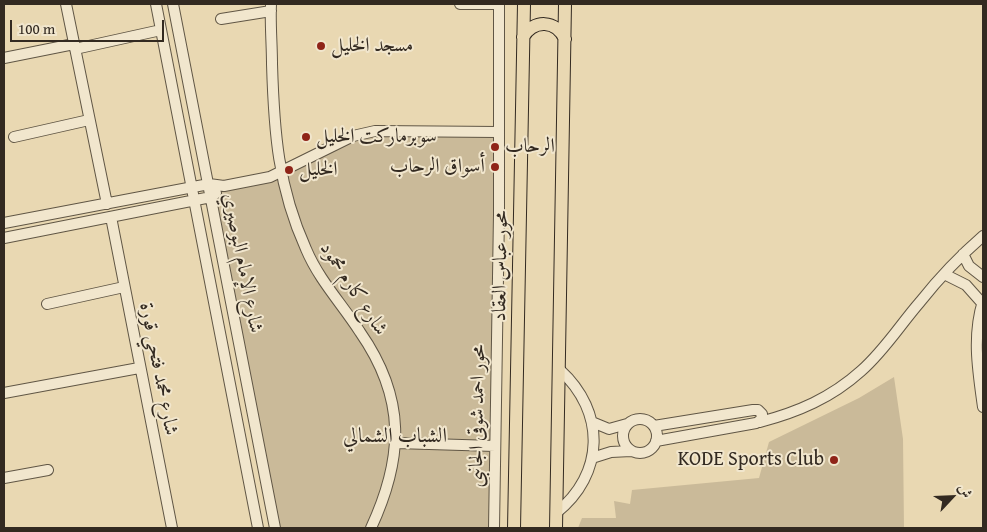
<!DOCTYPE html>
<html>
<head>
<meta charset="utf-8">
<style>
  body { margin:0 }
  #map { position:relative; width:987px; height:532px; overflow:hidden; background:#e9d8b2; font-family:"Gentium Book Plus",Amiri,serif }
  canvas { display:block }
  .frame { position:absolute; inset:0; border:5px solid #332a21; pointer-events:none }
  .north { position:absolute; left:927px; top:472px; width:50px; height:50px; -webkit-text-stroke:4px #f1e6cd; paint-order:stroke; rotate:65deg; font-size:14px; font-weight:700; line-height:20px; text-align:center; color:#332a21 }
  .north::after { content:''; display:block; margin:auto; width:18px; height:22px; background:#332a21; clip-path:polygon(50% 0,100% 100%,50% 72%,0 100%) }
  .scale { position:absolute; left:10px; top:20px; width:154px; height:22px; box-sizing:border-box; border:2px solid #332a21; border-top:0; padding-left:6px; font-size:15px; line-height:18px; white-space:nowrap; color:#332a21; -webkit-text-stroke:4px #f1e6cd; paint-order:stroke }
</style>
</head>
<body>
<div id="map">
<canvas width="987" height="532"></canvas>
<div class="frame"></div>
<div class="north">ش</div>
<div class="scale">100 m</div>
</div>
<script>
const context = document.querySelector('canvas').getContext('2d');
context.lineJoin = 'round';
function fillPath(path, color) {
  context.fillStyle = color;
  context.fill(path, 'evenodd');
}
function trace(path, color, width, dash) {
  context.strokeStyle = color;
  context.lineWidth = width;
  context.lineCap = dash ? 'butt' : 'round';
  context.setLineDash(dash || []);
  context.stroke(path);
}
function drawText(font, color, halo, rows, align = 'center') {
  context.font = font + ' "Gentium Book Plus",Amiri,serif';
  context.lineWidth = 4;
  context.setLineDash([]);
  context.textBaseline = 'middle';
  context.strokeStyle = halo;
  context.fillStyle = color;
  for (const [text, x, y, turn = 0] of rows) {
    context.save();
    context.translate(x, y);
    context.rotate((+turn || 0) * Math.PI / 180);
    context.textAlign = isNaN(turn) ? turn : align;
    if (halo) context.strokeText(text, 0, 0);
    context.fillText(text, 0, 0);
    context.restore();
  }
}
fillPath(new Path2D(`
  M 498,132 L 494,528 L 275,528 L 211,197 L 224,186 L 264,178 L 353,136 Z
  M 894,377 L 903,439 L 904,528 L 578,528 L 582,518 L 616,518 L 614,501 L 630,504 L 632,490 L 759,478 L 769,442 L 859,398 Z`), '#caba99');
const minor = new Path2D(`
  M 66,4 L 107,204
  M 156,4 L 258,528
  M 173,4 L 275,528
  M 271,4 C 270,24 272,44 272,64 C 274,132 278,187 306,249 C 319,280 342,304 360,332 C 406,398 404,457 371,528
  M 460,4 L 499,4
  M 221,19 L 271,11
  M 75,49 L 161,30
  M 4,58 L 74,44
  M 14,137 L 89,120
  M 111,217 L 172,528
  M 4,223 L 209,184 L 224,186 L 270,177 L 353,136 L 375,131 L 498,132
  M 4,238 L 211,197 L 216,193
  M 963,254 L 969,266 L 983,277
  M 944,274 L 966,285 L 982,303
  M 983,301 C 972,336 978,371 983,407
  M 47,304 L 124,287
  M 4,393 L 139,368
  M623 436a17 17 0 1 1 34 0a17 17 0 1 1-34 0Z
  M 592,422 L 609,429 L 627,424
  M 760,422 C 798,412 831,398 861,371 C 884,351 900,325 920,302 C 939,278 960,256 983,236
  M 654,426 L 753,410 L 758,410 L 762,414 L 761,420 L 756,423 L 656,441
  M 396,443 L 495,446
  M 592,458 L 611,452 L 631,451
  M 4,478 L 48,470
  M 556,513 C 605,474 606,412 560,370
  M 494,528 L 499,214 L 499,4`);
const major = new Path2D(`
  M 523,37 C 534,19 556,20 565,39
  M 514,528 L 524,4
  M 556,528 L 565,4`);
trace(minor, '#605645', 12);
trace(major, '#332a21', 14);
trace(minor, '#f1e6cd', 10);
trace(major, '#e9d8b2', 12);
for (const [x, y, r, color] of [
  [321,46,5,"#8f2418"],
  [306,137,5,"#8f2418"],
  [495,147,5,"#8f2418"],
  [495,167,5,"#8f2418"],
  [289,170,5,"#8f2418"],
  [834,460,5,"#8f2418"]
]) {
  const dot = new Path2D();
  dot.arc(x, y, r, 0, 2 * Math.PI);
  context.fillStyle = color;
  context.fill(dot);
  trace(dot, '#f1e6cd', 2);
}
drawText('20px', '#332a21', '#f1e6cd', [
  ["مسجد الخليل",331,46],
  ["سوبرماركت الخليل",316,137],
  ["الرحاب",505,147],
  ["أسواق الرحاب",485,167,"right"],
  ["الخليل",299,170],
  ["KODE Sports Club",824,460,"right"]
], 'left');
drawText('20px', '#332a21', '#f1e6cd', [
  ["شارع الإمام البوصيري",242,263,79],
  ["محور عباس العقاد",501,266,-89],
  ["شارع كارم محمود",353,289,57],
  ["شارع محمد فتحي قورة",158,369,79],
  ["محور احمد شوقى الجانبى",478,416,-89]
]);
drawText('21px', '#332a21', '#f1e6cd', [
  ["الشباب الشمالي",395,437]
]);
</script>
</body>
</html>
